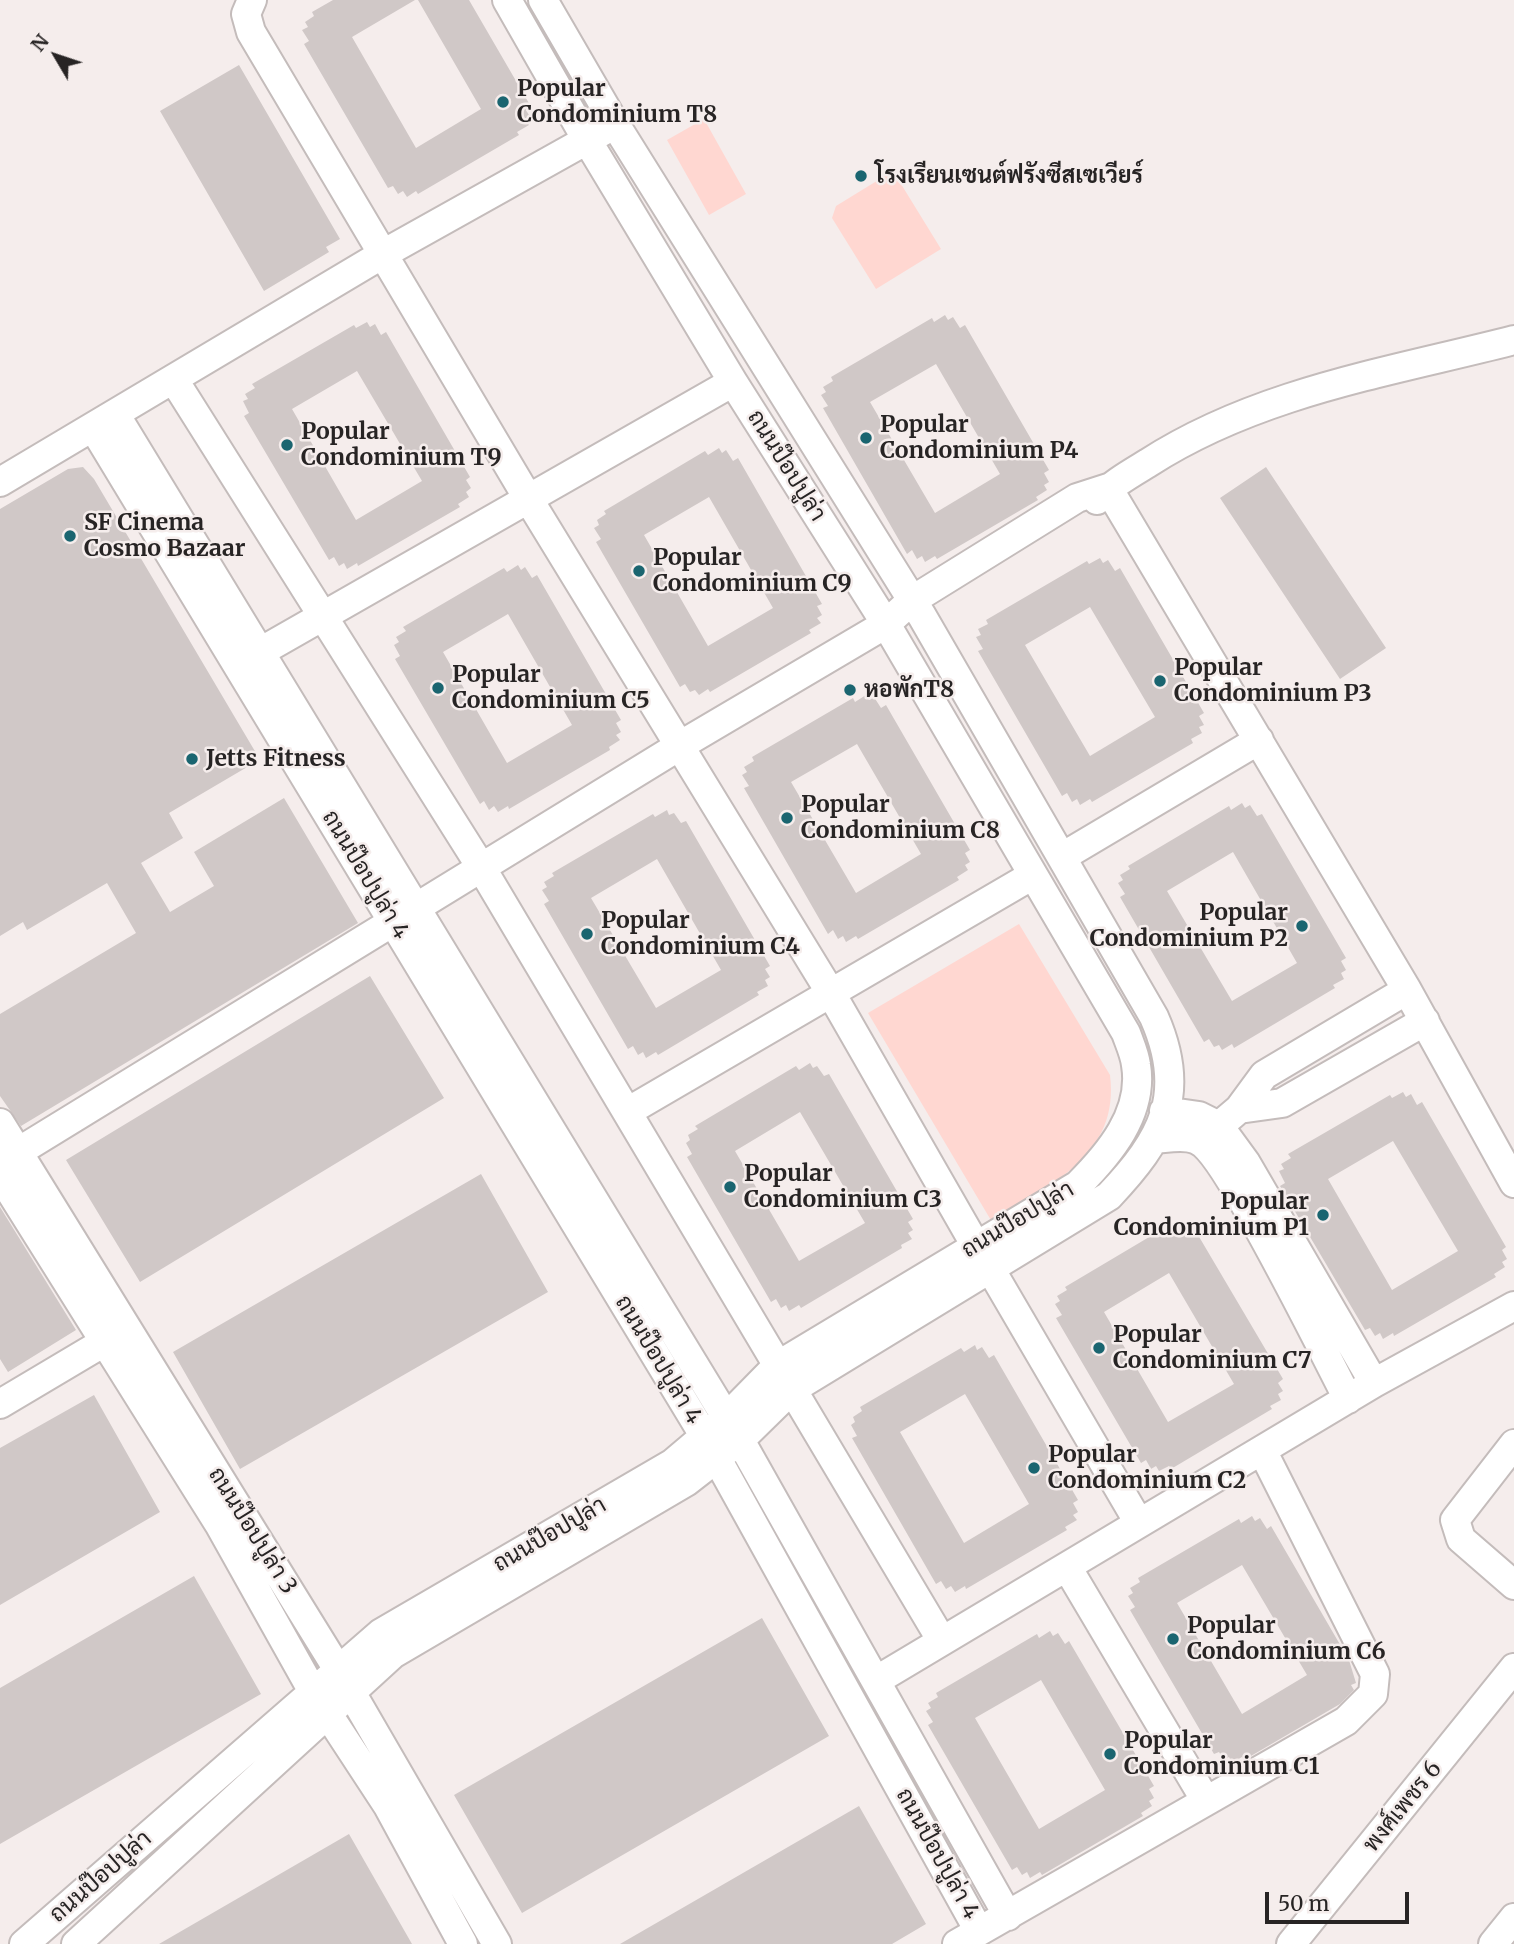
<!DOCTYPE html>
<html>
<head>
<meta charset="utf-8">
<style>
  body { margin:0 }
  #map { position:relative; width:1514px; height:1944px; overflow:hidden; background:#f5edec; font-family:Merriweather,serif }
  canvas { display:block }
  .north { position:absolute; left:21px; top:21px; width:70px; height:70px; -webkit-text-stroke:5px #f5edec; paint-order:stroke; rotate:309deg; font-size:19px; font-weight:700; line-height:28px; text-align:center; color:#272424 }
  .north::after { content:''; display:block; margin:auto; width:24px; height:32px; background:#272424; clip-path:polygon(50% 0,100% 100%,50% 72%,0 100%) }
  .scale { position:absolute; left:1265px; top:1892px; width:144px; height:32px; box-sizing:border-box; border:4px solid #272424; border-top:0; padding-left:9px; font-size:21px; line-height:24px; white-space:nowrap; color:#272424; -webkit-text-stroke:5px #f5edec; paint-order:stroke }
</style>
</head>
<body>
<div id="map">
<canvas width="1514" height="1944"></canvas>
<div class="north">N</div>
<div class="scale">50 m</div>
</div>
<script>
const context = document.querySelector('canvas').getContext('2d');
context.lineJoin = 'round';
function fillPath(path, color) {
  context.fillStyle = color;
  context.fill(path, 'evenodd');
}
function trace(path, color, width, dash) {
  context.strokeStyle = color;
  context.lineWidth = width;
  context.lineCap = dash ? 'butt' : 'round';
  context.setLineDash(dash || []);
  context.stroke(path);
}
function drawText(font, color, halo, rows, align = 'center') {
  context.font = font + ' Merriweather,Sarabun,serif';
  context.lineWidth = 5;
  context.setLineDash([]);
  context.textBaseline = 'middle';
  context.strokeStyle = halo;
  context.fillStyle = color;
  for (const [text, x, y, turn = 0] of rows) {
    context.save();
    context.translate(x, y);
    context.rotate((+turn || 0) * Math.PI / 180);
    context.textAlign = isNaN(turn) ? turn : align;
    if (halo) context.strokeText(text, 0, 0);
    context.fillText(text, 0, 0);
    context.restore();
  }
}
fillPath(new Path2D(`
  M 704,119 L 746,194 L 709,215 L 667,140 Z
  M 893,171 L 941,249 L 876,289 L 832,218 L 836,206 Z
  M 1019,924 L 1110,1075 C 1120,1156 1050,1184 992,1222 L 868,1013 Z`), '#ffd7d1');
fillPath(new Path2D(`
  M 333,0 L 415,0 L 352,37 L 416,148 L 481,109 L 418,0 L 469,0 L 530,105 L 525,108 L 530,117 L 526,120 L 529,125 L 517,132 L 519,135 L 418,194 L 416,191 L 407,197 L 403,191 L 398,194 L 393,186 L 388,188 L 304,44 L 309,41 L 302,30 L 308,27 L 305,22 L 314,16 L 312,12 Z
  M 239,65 L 340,239 L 326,247 L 329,252 L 264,291 L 160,111 Z
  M 945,315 L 948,320 L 953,317 L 960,328 L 965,325 L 1049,470 L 1044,473 L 1049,482 L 1044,485 L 1047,490 L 1036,497 L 1038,500 L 937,559 L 935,556 L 925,562 L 922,556 L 917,559 L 912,550 L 907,554 L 823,408 L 828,406 L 821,395 L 826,392 L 823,387 L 833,381 L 831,377 L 932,318 L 934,322 ZM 936,364 L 1000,474 L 935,513 L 870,402 Z
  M 367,322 L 370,327 L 375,324 L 381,335 L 386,332 L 470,477 L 466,480 L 471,488 L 466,492 L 469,497 L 458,504 L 460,507 L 358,566 L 357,563 L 347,569 L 344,563 L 339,566 L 334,557 L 329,560 L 244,416 L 249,413 L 243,401 L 248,399 L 245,394 L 255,388 L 252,384 L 354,325 L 356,328 ZM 357,371 L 422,481 L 356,520 L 292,409 Z
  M 719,448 L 722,453 L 726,450 L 733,461 L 738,458 L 822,604 L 817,606 L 822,615 L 817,618 L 821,623 L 809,630 L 811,633 L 710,692 L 708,689 L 699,695 L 695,690 L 690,692 L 685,684 L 680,687 L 596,542 L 601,539 L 594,528 L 599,525 L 597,520 L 606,514 L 604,511 L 705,451 L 708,455 ZM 709,497 L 773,608 L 708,646 L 644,535 Z
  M 83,467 L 94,479 L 256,753 L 254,763 L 169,813 L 183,838 L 141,863 L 170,912 L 214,886 L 194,852 L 284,798 L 358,923 L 21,1126 L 0,1096 L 0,1014 L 136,933 L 107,883 L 27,930 L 23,922 L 0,936 L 0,509 L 68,469 Z
  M 1266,467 L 1386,648 L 1340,679 L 1220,498 Z
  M 1100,558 L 1103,563 L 1108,560 L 1115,571 L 1120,568 L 1204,713 L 1199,716 L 1204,725 L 1199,727 L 1202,733 L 1191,739 L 1193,743 L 1092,802 L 1090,799 L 1080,805 L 1077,799 L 1072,802 L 1067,793 L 1062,796 L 978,651 L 983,649 L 976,637 L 981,635 L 978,629 L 988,624 L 986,620 L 1087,561 L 1089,564 ZM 1090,607 L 1155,717 L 1090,756 L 1025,645 Z
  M 518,565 L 521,570 L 525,567 L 532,578 L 537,575 L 621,720 L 616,723 L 621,732 L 616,735 L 620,740 L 609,747 L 610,750 L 509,809 L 508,806 L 498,812 L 494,806 L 489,810 L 484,801 L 480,804 L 395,659 L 400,656 L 394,645 L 399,642 L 396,637 L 406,631 L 403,627 L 504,568 L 507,572 ZM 508,614 L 572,725 L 507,763 L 443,652 Z
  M 866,695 L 869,700 L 874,697 L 881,708 L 886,705 L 970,850 L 965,853 L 970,862 L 965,865 L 968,870 L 957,877 L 959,880 L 858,939 L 856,936 L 846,942 L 843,936 L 838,939 L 833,930 L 828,934 L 744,788 L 749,786 L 742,775 L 747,772 L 744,767 L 754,761 L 752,757 L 853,698 L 855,702 ZM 857,744 L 921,854 L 856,893 L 791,782 Z
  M 1242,803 L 1245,808 L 1250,805 L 1257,816 L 1262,814 L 1346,958 L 1341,961 L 1346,970 L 1341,973 L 1344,979 L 1333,985 L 1335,988 L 1234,1048 L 1232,1044 L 1222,1050 L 1219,1045 L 1214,1047 L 1209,1039 L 1204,1042 L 1120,897 L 1125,894 L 1118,883 L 1123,880 L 1120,875 L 1130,869 L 1128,866 L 1229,806 L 1231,810 ZM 1233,852 L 1297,963 L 1232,1001 L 1167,891 Z
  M 667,810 L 669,815 L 674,813 L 681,823 L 686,821 L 770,966 L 765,969 L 770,977 L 765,980 L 768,986 L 757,992 L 759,995 L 658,1055 L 656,1052 L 646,1058 L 643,1052 L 638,1055 L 633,1046 L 628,1049 L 544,904 L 549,901 L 542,890 L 547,887 L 544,882 L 554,876 L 552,873 L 653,814 L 655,817 ZM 657,859 L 721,970 L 656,1008 L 591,898 Z
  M 370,976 L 444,1098 L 140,1282 L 66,1160 Z
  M 810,1063 L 813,1068 L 817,1066 L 824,1076 L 829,1074 L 913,1219 L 908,1222 L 913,1230 L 908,1233 L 912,1239 L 901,1245 L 902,1248 L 801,1308 L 799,1305 L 789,1311 L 786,1305 L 781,1308 L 776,1299 L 771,1302 L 687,1157 L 692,1154 L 686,1143 L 690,1140 L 688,1135 L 698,1129 L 695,1126 L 796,1066 L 799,1070 ZM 800,1112 L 865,1223 L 799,1261 L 735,1151 Z
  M 1403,1092 L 1406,1097 L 1411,1094 L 1417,1105 L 1422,1102 L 1506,1247 L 1502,1250 L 1507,1259 L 1502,1262 L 1505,1267 L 1494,1274 L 1496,1277 L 1394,1336 L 1393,1333 L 1383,1339 L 1380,1333 L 1375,1336 L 1370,1328 L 1365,1330 L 1280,1186 L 1285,1183 L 1279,1171 L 1284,1169 L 1281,1164 L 1291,1158 L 1288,1154 L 1390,1095 L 1392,1098 ZM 1393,1141 L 1458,1251 L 1392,1290 L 1328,1179 Z
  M 481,1174 L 548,1292 L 240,1469 L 173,1352 Z
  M 0,1207 L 76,1330 L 8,1372 L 0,1359 Z
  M 1179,1224 L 1182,1229 L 1187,1227 L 1193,1237 L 1198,1235 L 1283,1379 L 1278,1383 L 1283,1391 L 1278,1394 L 1281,1400 L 1270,1406 L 1272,1409 L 1171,1469 L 1169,1466 L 1159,1471 L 1156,1466 L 1151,1469 L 1146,1460 L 1141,1463 L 1056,1318 L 1062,1315 L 1055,1304 L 1060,1301 L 1057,1296 L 1067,1290 L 1065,1287 L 1166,1227 L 1168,1231 ZM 1169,1273 L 1234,1384 L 1168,1422 L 1104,1312 Z
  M 975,1345 L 977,1350 L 982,1347 L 989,1358 L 994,1355 L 1078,1500 L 1073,1503 L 1078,1512 L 1073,1515 L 1077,1520 L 1065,1527 L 1067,1530 L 966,1589 L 965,1586 L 955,1592 L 951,1586 L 946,1589 L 941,1581 L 936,1584 L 852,1438 L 857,1436 L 851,1425 L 855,1422 L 853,1417 L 862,1411 L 860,1407 L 961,1348 L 964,1352 ZM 965,1394 L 1029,1504 L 964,1543 L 900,1432 Z
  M 94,1395 L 160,1512 L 0,1605 L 0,1448 Z
  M 1252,1516 L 1255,1521 L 1260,1518 L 1267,1529 L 1271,1526 L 1349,1660 L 1356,1683 L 1351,1685 L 1354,1690 L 1340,1704 L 1244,1760 L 1242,1757 L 1232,1763 L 1229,1757 L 1224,1760 L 1219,1752 L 1214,1754 L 1130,1610 L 1135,1607 L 1128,1596 L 1133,1593 L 1130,1588 L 1140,1582 L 1138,1578 L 1239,1519 L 1241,1523 ZM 1242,1565 L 1307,1675 L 1242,1714 L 1177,1603 Z
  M 194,1576 L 261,1694 L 0,1844 L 0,1688 Z
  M 762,1618 L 829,1736 L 522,1913 L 454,1795 Z
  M 1050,1631 L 1053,1636 L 1058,1633 L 1065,1644 L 1069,1641 L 1154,1786 L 1149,1789 L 1154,1798 L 1149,1801 L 1152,1806 L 1141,1813 L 1143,1816 L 1042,1875 L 1040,1872 L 1030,1878 L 1027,1872 L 1022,1875 L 1017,1867 L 1012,1870 L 928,1725 L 933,1722 L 926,1711 L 931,1708 L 928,1703 L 938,1697 L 936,1693 L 1037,1634 L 1039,1638 ZM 1041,1680 L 1105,1790 L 1039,1829 L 975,1718 Z
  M 859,1806 L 926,1924 L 892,1944 L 620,1944 Z
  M 349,1834 L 412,1944 L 159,1944 Z`), '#d0c8c7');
const minor = new Path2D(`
  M 252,0 L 246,14 L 251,32 L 529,500 L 832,995 L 976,1246
  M 174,380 L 481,867 L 942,1641
  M 115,414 L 740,1440 L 1008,1916
  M 93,427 L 705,1437 L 979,1931
  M 0,482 L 383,254 L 603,131
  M 1108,488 L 1407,990 L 1514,1183
  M 1097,500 C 1112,484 1130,474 1148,463 C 1258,392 1390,372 1514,340
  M 260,652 L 733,382
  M 1062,857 L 1259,740
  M 1239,1109 L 1282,1103 L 1425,1021
  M 1164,1111 L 1199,1116 L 1219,1126 L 1246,1163 L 1374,1383
  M 627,1112 L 1033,875
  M 0,1123 L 337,1668 L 497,1944
  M 1219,1126 L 1239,1109 L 1264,1075 L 1407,990
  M 1155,1139 C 1168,1138 1185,1134 1197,1140 C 1226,1152 1327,1359 1348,1399
  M 0,1163 L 681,745 L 886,624 L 911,601 L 1077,498 L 1108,488
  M 0,1175 L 219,1524 L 312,1690 L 388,1806 L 463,1944
  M 991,1270 L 1139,1523
  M 0,1404 L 106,1341
  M 1514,1444 L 1455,1520 L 1461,1539 L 1514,1585
  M 1067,1567 L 1206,1801
  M 877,1680 L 1374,1383 L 1514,1306
  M 24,1944 L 381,1633 L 673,1463 L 725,1419 L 777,1366 L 1078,1185 C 1109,1154 1144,1113 1136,1065 C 1135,1055 1130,1044 1126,1033 L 886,624 L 733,382 L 587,140 L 507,0
  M 76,1944 L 393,1654 L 686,1482 L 740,1440 L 791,1390 L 1109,1196 C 1163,1139 1188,1094 1154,1017 L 922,616 L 615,124 L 543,0
  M 957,1944 L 1346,1721 L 1373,1694 L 1375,1674 L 1262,1450
  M 1291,1944 L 1514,1668
  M 1493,1944 L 1514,1918`);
trace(minor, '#c4bcbb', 32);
trace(minor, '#fff', 28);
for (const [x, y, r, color] of [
  [503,102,7,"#1a6570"],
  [861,176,7,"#1a6570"],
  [866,438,7,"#1a6570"],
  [287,445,7,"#1a6570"],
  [70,536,7,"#1a6570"],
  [639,571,7,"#1a6570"],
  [1160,681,7,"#1a6570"],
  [438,688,7,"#1a6570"],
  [850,690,7,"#1a6570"],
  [192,759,7,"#1a6570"],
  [787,818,7,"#1a6570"],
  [1302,926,7,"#1a6570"],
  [587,934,7,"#1a6570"],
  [730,1187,7,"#1a6570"],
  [1323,1215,7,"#1a6570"],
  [1099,1348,7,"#1a6570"],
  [1034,1468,7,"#1a6570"],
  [1173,1639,7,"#1a6570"],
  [1110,1754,7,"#1a6570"]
]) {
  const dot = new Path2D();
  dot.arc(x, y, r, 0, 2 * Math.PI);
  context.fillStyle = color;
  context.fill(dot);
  trace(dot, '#f5edec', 2.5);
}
drawText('bold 23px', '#272424', '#f5edec', [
  ["Popular",517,89],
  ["Condominium T8",517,115],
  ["โรงเรียนเซนต์ฟรังซีสเซเวียร์",875,176],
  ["Popular",880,425],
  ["Condominium P4",880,451],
  ["Popular",301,432],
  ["Condominium T9",301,458],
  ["SF Cinema",84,523],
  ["Cosmo Bazaar",84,549],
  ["Popular",653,558],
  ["Condominium C9",653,584],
  ["Popular",1174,668],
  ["Condominium P3",1174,694],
  ["Popular",452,675],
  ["Condominium C5",452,701],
  ["หอพักT8",864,690],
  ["Jetts Fitness",206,759],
  ["Popular",801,805],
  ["Condominium C8",801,831],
  ["Popular",1288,913,"right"],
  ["Condominium P2",1288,939,"right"],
  ["Popular",601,921],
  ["Condominium C4",601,947],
  ["Popular",744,1174],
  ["Condominium C3",744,1200],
  ["Popular",1309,1202,"right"],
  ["Condominium P1",1309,1228,"right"],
  ["Popular",1113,1335],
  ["Condominium C7",1113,1361],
  ["Popular",1048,1455],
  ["Condominium C2",1048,1481],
  ["Popular",1187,1626],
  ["Condominium C6",1187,1652],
  ["Popular",1124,1741],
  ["Condominium C1",1124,1767]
], 'left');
drawText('23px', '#272424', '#f5edec', [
  ["ถนนป๊อปปูล่า",786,466,58],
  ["ถนนป๊อปปูล่า 4",365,875,59],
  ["ถนนป๊อปปูล่า",1018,1220,-31],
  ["ถนนป๊อปปูล่า 4",658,1360,59],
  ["ถนนป๊อปปูล่า 3",252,1531,58],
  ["ถนนป๊อปปูล่า",550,1535,-30],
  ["พงศ์เพชร 6",1403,1807,-51],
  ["ถนนป๊อปปูล่า 4",937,1854,61],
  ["ถนนป๊อปปูล่า",101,1877,-41]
]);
</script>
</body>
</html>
